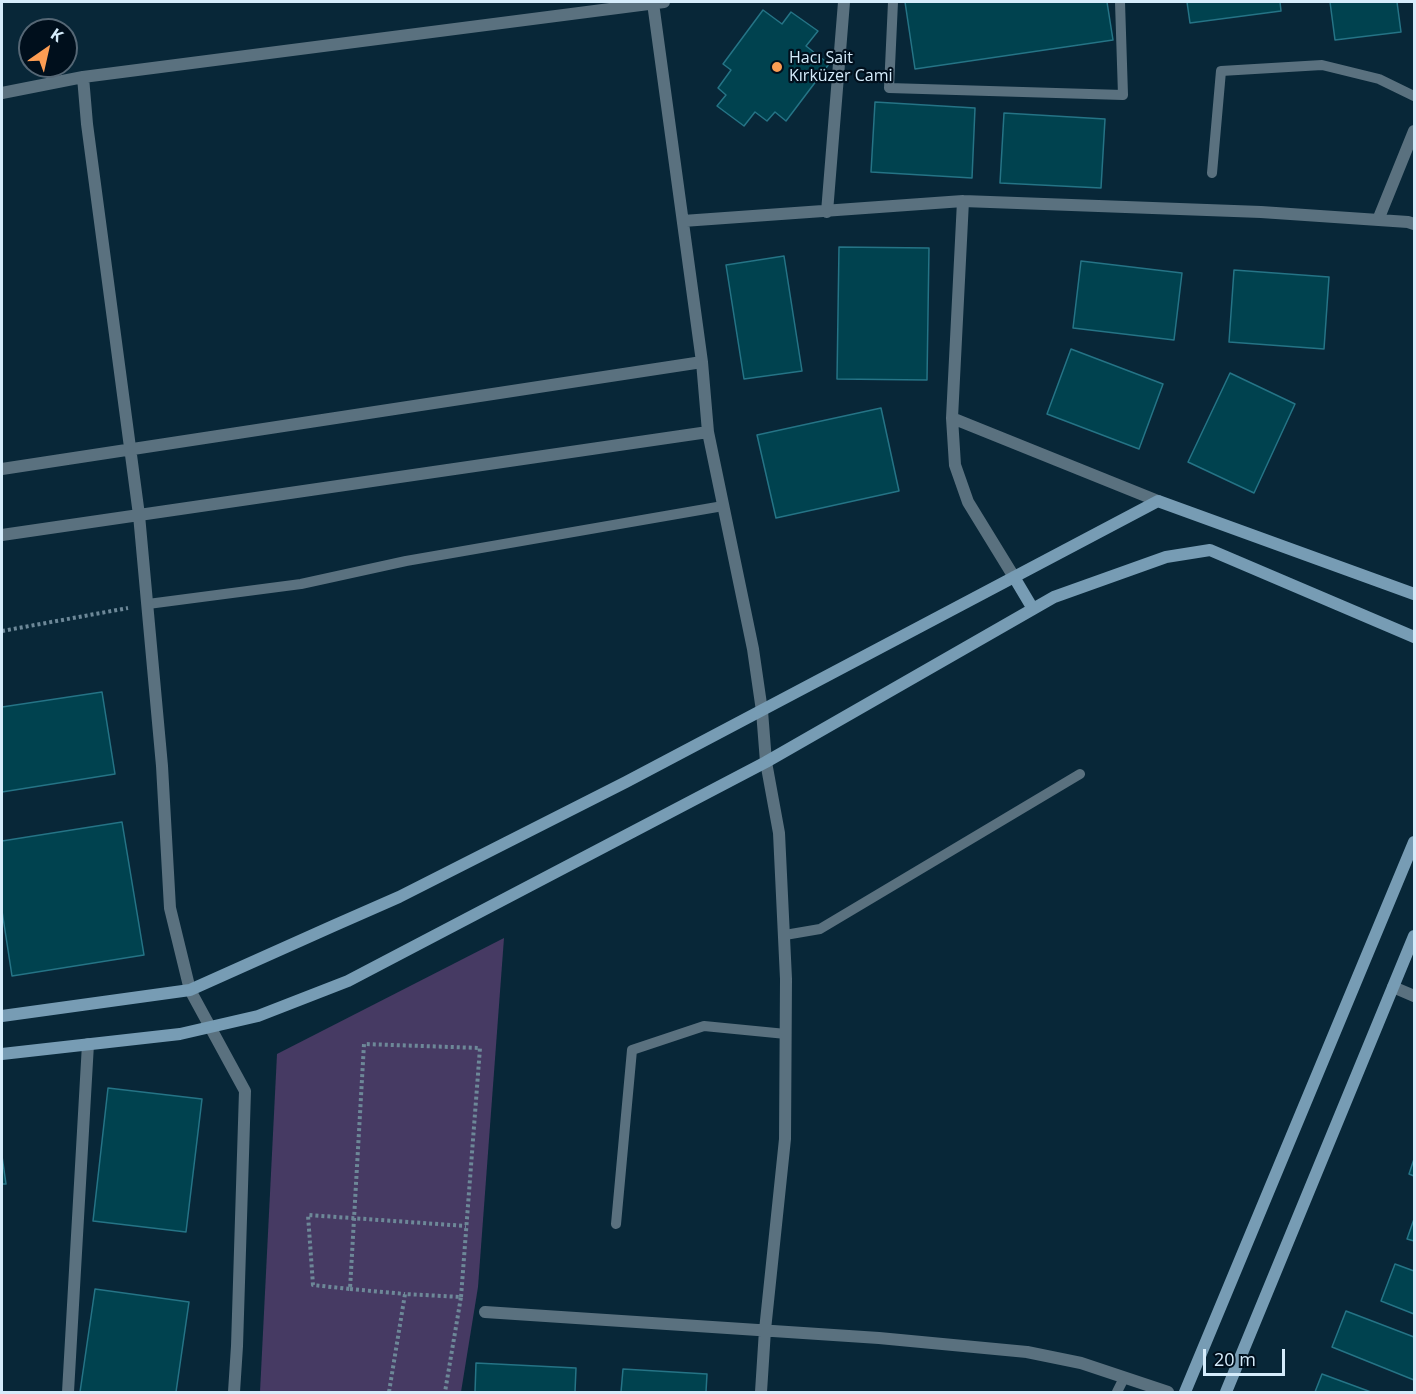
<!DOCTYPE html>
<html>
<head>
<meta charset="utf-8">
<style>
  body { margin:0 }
  #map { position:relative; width:1416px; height:1394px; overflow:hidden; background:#082738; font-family:"Open Sans",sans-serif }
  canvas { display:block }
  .frame { position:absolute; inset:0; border:3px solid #d5ecfb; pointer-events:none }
  .north { position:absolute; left:18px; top:18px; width:60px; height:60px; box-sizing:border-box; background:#000f1c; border:2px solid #556775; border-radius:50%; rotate:34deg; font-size:16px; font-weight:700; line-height:24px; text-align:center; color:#d5ecfb }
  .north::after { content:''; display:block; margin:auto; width:21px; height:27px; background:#fc9d53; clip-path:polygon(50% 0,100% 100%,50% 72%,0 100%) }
  .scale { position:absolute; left:1203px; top:1349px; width:82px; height:27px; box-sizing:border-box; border:3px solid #d5ecfb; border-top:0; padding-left:8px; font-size:18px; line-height:21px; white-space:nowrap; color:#d5ecfb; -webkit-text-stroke:4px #000f1c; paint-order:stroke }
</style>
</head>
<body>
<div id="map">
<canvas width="1416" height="1394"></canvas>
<div class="frame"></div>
<div class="north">K</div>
<div class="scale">20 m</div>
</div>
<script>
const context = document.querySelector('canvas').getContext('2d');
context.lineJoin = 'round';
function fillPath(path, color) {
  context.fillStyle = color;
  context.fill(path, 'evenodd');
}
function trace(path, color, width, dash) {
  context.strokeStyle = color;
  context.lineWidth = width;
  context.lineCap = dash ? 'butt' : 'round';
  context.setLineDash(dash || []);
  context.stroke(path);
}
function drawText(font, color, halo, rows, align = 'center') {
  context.font = font + ' "Open Sans",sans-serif';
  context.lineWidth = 4.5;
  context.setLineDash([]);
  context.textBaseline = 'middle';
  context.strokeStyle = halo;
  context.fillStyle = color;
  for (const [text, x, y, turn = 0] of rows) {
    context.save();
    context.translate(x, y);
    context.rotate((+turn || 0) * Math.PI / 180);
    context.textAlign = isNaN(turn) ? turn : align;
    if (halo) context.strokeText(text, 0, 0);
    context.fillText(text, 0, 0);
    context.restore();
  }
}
fillPath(new Path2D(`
  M 504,938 L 478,1287 L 461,1392 L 260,1392 L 277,1054 Z`), '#463a63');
const building = new Path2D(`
  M 905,2 L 1107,2 L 1113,40 L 915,69 Z
  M 1187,2 L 1280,2 L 1281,11 L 1190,23 Z
  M 1330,2 L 1397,2 L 1401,32 L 1335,40 Z
  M 763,10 L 782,24 L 791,12 L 818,31 L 806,46 L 829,64 L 786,121 L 775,112 L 767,121 L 755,112 L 744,126 L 717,106 L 726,95 L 718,88 L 731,70 L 723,64 Z
  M 875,102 L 975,108 L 972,178 L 871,172 Z
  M 1004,113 L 1105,119 L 1101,188 L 1000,183 Z
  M 839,247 L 929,248 L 927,380 L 837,379 Z
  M 784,256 L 802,371 L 744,379 L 726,265 Z
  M 1081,261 L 1182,273 L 1174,340 L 1073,328 Z
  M 1234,270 L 1329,277 L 1324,349 L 1229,342 Z
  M 1071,349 L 1163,384 L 1139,449 L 1047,414 Z
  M 1230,373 L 1295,404 L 1254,493 L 1188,462 Z
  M 881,408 L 899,491 L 776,518 L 757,435 Z
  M 102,692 L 115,774 L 2,792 L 2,707 Z
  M 122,822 L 144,955 L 12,976 L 2,911 L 2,841 Z
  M 108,1088 L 202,1099 L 186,1232 L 93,1221 Z
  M 2,1156 L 6,1184 L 2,1184 Z
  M 1414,1159 L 1414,1176 L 1409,1174 Z
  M 1414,1219 L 1414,1241 L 1407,1239 Z
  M 1395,1264 L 1414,1271 L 1414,1314 L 1381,1301 Z
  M 95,1289 L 189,1302 L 176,1392 L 80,1392 Z
  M 1346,1311 L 1414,1337 L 1414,1380 L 1332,1347 Z
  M 476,1363 L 576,1368 L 575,1392 L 475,1392 Z
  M 623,1369 L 707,1374 L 706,1392 L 621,1392 Z
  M 1322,1374 L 1371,1392 L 1315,1392 Z`);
fillPath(building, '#00424f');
trace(building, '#257486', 1.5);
trace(new Path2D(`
  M 2,631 L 128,608
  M 350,1289 L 405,1294
  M 461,1297 L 480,1048 L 364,1044 L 350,1289 L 313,1285 L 308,1215 L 466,1226
  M 389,1392 L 405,1294 L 461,1297 L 445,1392`), '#6d8898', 4, [3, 3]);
trace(new Path2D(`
  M 893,2 L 889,88 L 1123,95 L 1120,2
  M 1212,173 L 1221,71 L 1322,65 L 1379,79 L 1414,96
  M 148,604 L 301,584 L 406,561 L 723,506
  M 785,935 L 820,929 L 1080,774
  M 616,1224 L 632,1050 L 704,1026 L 786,1034
  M 1117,1392 L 1124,1378`), '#5a717f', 10);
trace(new Path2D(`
  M 653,3 L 702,362 L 708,432 L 753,649 L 762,711 L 766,762 L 779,833 L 786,979 L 785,1139 L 765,1330 L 761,1392
  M 2,93 L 83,77
  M 963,201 L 952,418 L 1158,501
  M 827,212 L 844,2
  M 1378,220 L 1414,131
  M 683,221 L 963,201 L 1261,212 L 1408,222 L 1414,224
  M 952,418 L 955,465 L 968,502 L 1014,577
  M 2,469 L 702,362
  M 2,535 L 708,432
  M 1393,987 L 1414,996
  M 485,1312 L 879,1338 L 1027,1352 L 1081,1363 L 1168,1392
  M 68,1392 L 88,1044
  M 234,1392 L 237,1346 L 245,1091 L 190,990 L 170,908 L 162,766 L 139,515 L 87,124 L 83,77 L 664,2`), '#5a717f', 12);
trace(new Path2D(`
  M 1014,577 L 1033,609
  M 2,1016 L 190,990 L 333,926 L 399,897 L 626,782 L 1158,501 L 1414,594
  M 2,1054 L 180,1034 L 258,1016 L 348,981 L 766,762 L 1054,597 L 1166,557 L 1210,550 L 1414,637
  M 1185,1392 L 1414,842
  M 1226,1392 L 1414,936`), '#779cb4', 12);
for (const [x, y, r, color] of [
  [777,67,6,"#fc9d53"]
]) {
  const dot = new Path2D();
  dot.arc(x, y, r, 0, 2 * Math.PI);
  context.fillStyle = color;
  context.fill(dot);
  trace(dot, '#000f1c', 2);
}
drawText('16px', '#d5ecfb', '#000f1c', [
  ["Hacı Sait",789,58],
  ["Kırküzer Cami",789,76]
], 'left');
</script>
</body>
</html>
